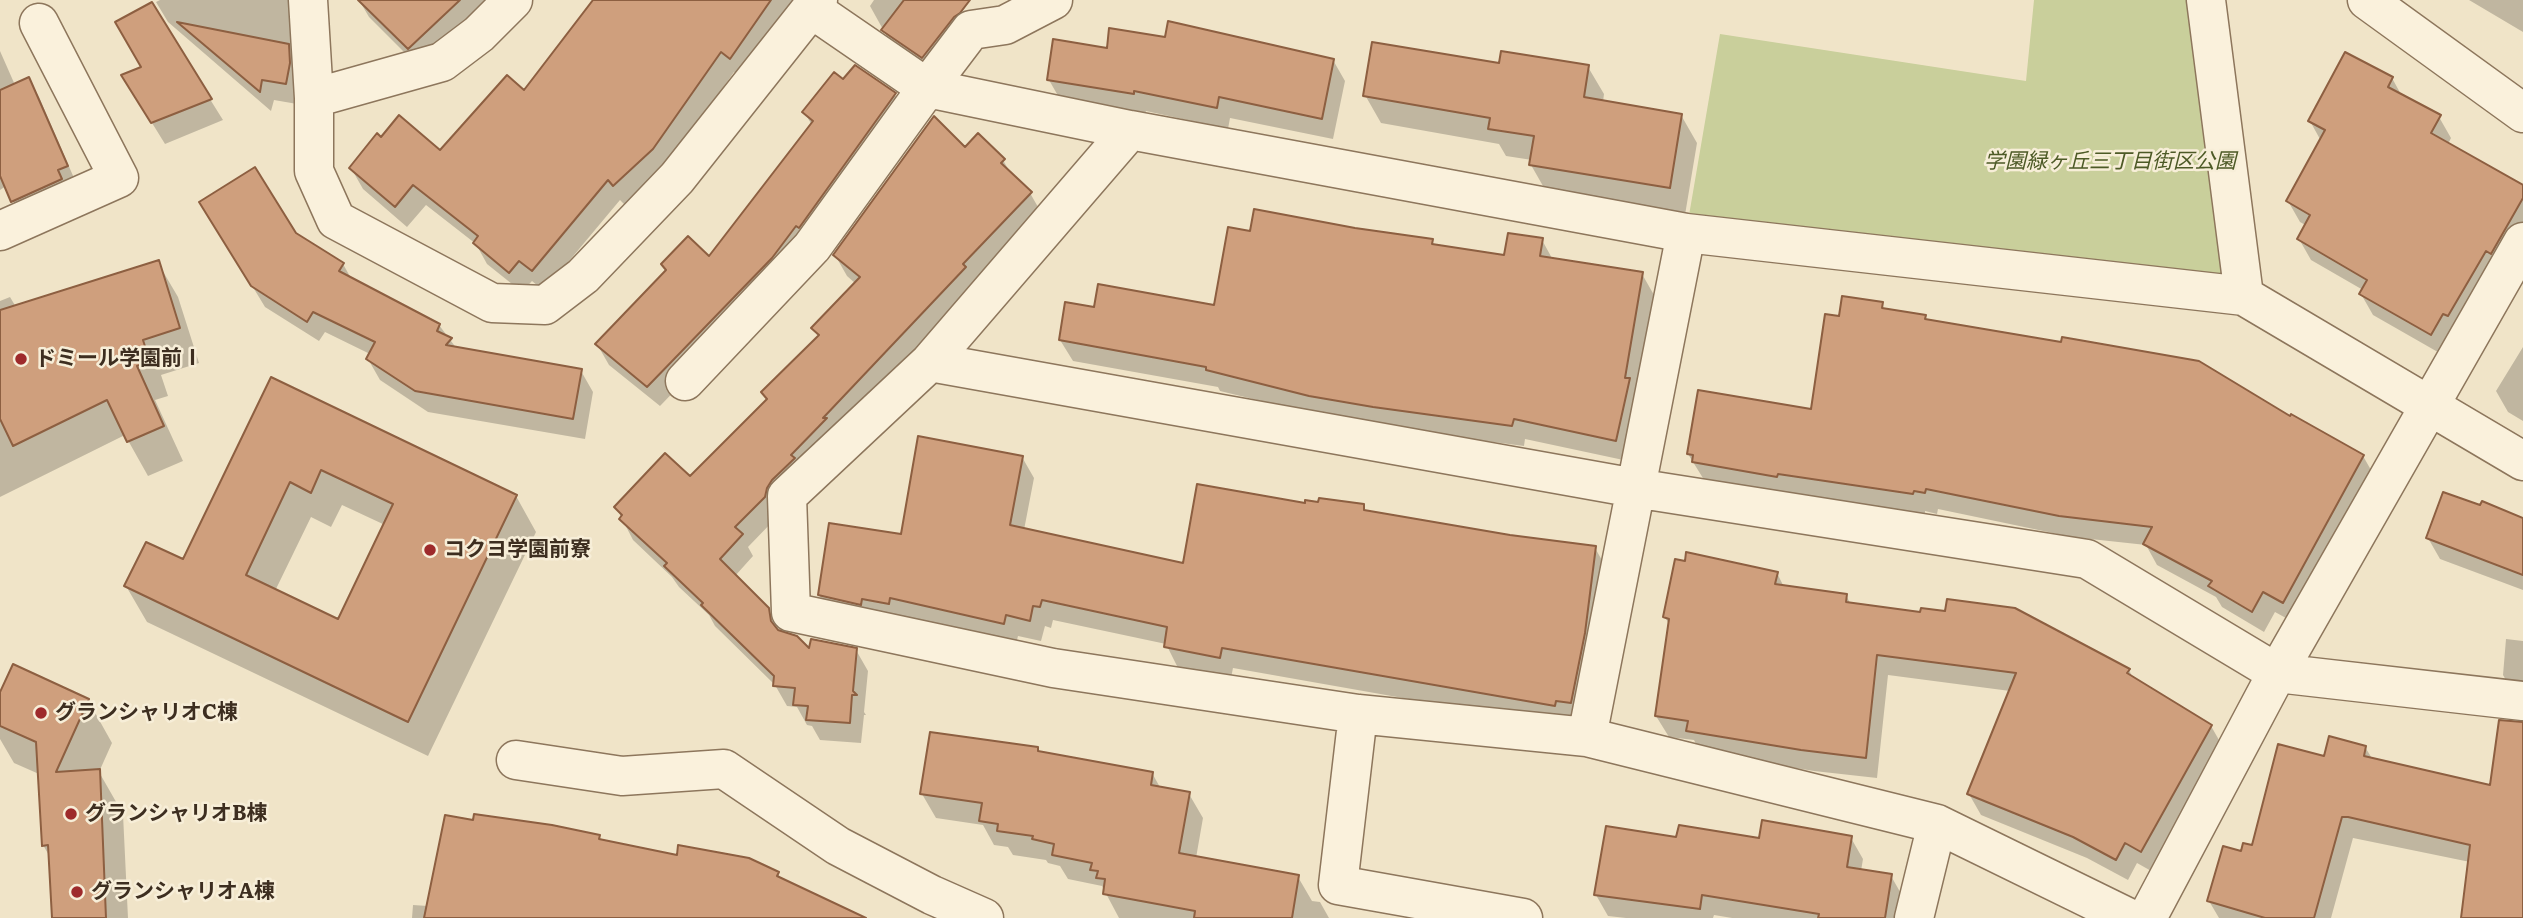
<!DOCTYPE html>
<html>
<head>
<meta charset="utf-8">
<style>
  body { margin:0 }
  canvas { display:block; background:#f0e4c8 }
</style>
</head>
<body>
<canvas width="2523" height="918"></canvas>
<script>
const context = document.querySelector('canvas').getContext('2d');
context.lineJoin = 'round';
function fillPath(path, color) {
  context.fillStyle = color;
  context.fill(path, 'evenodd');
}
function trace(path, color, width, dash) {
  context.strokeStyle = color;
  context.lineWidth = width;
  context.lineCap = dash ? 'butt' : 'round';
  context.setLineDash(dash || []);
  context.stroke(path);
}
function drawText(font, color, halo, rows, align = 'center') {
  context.font = font + ' Literata,"Noto Sans JP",serif';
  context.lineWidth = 5;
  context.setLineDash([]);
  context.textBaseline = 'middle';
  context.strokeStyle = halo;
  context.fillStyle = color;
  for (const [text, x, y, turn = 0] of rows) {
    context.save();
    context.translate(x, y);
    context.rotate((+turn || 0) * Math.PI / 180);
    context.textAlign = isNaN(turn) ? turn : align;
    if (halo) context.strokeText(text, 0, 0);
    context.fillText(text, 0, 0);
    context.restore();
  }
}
fillPath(new Path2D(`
  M 2034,0 L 2206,0 L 2244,296 L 1686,233 L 1720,34 L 2026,81 Z`), '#c9cf9b');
fillPath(new Path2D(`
  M 160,0 L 299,0 L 297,104 L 274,100 L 271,111 L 168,22 L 156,2 Z
  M 359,0 L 490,0 L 421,69 L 369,17 Z
  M 595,0 L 802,0 L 742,78 L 734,72 L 665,170 L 626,206 L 620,200 L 544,291 L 532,281 L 522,292 L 487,264 L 476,244 L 426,205 L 407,227 L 363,189 L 351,168 L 381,139 L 440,152 L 525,92 Z
  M 874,0 L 944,0 L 960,12 L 972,33 L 935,78 L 895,51 L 870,6 Z
  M 2469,0 L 2523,0 L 2523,32 Z
  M 151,5 L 223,120 L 165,144 L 136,97 L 144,68 Z
  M 1108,50 L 1333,60 L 1345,81 L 1333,139 L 1230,118 L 1228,129 L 1146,111 L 1145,115 L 1061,101 L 1049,80 Z
  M 0,51 L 15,85 L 29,79 L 39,97 L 77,185 L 23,220 L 6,186 L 0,190 Z
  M 1588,67 L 1604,94 L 1603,102 L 1681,115 L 1697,143 L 1685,215 L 1547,193 L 1531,165 L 1532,160 L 1506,156 L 1499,144 L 1381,123 L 1365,95 Z
  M 2392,78 L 2403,98 L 2439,117 L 2451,138 L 2448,144 L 2523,194 L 2523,239 L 2443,355 L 2373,315 L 2361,294 L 2363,290 L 2311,260 L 2299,239 L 2307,226 L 2300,222 L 2288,201 L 2321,141 L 2310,121 Z
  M 844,82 L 895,95 L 907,116 L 783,279 L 660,406 L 609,365 L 597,344 L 666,271 L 663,265 L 710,259 L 812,125 L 804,112 Z
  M 965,149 L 1003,160 L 1012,176 L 1030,193 L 1042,214 L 776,518 L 748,547 L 753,556 L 735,576 L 768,609 L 780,631 L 811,652 L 856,650 L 868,671 L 864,712 L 866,715 L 864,715 L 861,743 L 820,740 L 812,726 L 807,725 L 797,707 L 787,706 L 775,685 L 715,626 L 709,615 L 679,587 L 672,577 L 633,540 L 616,507 L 690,479 L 768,400 L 819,338 L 813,329 L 856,284 L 847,276 L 835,255 Z
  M 214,223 L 295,234 L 343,264 L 352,280 L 439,325 L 457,349 L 581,371 L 593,392 L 585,439 L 428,412 L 380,380 L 368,359 L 370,354 L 325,332 L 319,341 L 265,307 Z
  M 1355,229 L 1432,240 L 1435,247 L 1506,257 L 1542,240 L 1553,260 L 1642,274 L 1654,295 L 1628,461 L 1525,439 L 1524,446 L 1387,428 L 1323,416 L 1220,391 L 1218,387 L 1073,361 L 1060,340 L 1096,309 L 1216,307 L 1251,233 Z
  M 158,263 L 178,297 L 199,363 L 161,375 L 168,396 L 155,400 L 183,461 L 148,476 L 125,435 L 0,497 L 0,301 L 10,297 L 16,307 Z
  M 1881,303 L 1885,310 L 1925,316 L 1927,321 L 2290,418 L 2363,456 L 2375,477 L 2295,623 L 2275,612 L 2264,632 L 2222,607 L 2216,597 L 2157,565 L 2146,545 L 2072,537 L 1938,509 L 1937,514 L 1925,511 L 1925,514 L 1706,483 L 1688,454 L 1812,411 L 1841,318 Z
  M 2523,347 L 2523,421 L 2508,412 L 2496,391 Z
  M 271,379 L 516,496 L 536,532 L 428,756 L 147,622 L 126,586 L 184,561 ZM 342,505 L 385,525 L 339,622 L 275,591 L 311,517 L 331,527 Z
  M 1022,457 L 1034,478 L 1024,530 L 1185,565 L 1306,505 L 1363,506 L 1367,512 L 1510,537 L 1595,548 L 1607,569 L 1583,723 L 1567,727 L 1233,668 L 1231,678 L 1178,668 L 1166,644 L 1053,620 L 1051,628 L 1045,626 L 1041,641 L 1018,636 L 1016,644 L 832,616 L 819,595 L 902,536 Z
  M 2523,520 L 2523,590 L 2440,559 L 2428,538 Z
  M 1777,573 L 1784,587 L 1846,595 L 1851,605 L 2129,670 L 2134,680 L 2211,726 L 2223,747 L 2153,872 L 2137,863 L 2128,880 L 2087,858 L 1981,815 L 1969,794 L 2010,691 L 1888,675 L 1877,778 L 1814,771 L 1700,752 L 1694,740 L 1669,737 L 1656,716 L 1670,626 L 1665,617 Z
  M 2506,639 L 2523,641 L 2523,697 L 2515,696 L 2503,675 Z
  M 0,697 L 88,700 L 112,743 L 99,772 L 123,814 L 128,918 L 53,918 L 50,857 L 43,845 L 39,774 L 14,763 L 0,739 Z
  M 2365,747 L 2373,760 L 2492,787 L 2523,779 L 2523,918 L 2463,918 L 2470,862 L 2353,838 L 2331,918 L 2219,918 L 2209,901 L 2242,853 L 2254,848 L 2325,759 Z
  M 1037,748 L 1040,753 L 1152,773 L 1161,789 L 1189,794 L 1203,818 L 1196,858 L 1298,877 L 1312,901 L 1320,902 L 1329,918 L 1119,918 L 1102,886 L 1068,879 L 1060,866 L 1048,863 L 1046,860 L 1013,855 L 1008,847 L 994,845 L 983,825 L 936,818 L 922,794 Z
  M 599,837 L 601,841 L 778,874 L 781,880 L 856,918 L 412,918 L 413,905 L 428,906 Z
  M 1851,838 L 1863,859 L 1861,871 L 1891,876 L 1903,897 L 1900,918 L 1732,918 L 1714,915 L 1713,918 L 1626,918 L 1608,916 L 1596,895 L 1678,839 Z`), '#0003');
const building = new Path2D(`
  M 358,0 L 460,0 L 408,49 Z
  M 593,0 L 771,0 L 730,59 L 721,52 L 653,149 L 613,186 L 608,180 L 532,271 L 519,261 L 509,273 L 473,243 L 478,236 L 413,185 L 395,207 L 349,168 L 377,133 L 381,137 L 399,115 L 440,150 L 507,75 L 524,90 Z
  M 904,0 L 970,0 L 960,13 L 954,17 L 922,58 L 881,30 Z
  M 152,2 L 212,99 L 151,123 L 121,75 L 141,67 L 115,22 Z
  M 1168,21 L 1334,59 L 1322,119 L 1219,97 L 1217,108 L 1134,91 L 1134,94 L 1047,80 L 1053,39 L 1107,48 L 1109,28 L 1165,37 Z
  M 177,22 L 289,44 L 290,63 L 286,84 L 262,80 L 260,92 Z
  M 1372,42 L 1499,63 L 1501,51 L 1589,65 L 1584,97 L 1682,114 L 1670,188 L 1529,165 L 1534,136 L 1488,129 L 1490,118 L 1363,96 Z
  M 2345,52 L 2393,77 L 2388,87 L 2441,115 L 2431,133 L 2523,185 L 2523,198 L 2491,254 L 2486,251 L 2448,316 L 2443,314 L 2431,335 L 2359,294 L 2367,280 L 2297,239 L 2310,215 L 2286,201 L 2325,130 L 2308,121 Z
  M 855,65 L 896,93 L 799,228 L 796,226 L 772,258 L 647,387 L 595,344 L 666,270 L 661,264 L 688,236 L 709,256 L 813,121 L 802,112 L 834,72 L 843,79 Z
  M 29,77 L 68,166 L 58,170 L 62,179 L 11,202 L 0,176 L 0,90 Z
  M 934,116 L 965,147 L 978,133 L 1005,159 L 1001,163 L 1032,192 L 963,264 L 966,267 L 823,418 L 827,418 L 791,455 L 795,458 L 772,480 L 767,488 L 765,497 L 735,527 L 743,534 L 720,559 L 769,608 L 771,621 L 778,630 L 797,636 L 809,648 L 811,639 L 857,648 L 853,691 L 857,695 L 852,695 L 850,723 L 806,720 L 808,706 L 793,705 L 795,688 L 773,686 L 774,676 L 701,605 L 703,603 L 664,566 L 667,563 L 619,519 L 622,515 L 614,507 L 665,453 L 690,476 L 767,399 L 761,392 L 819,335 L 811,328 L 860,277 L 833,255 Z
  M 255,167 L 296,233 L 344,263 L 339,271 L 440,324 L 437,331 L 452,338 L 446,345 L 582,369 L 573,419 L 415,391 L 366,359 L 375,342 L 313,312 L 307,322 L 251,286 L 199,202 Z
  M 1254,209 L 1355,228 L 1433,239 L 1432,244 L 1504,255 L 1508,233 L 1543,238 L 1540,256 L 1643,272 L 1625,378 L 1630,378 L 1616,441 L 1514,419 L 1512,426 L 1373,407 L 1309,396 L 1206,370 L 1206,367 L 1059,340 L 1065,302 L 1094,307 L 1098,284 L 1214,305 L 1228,227 L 1250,231 Z
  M 159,260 L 180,328 L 143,340 L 150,362 L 137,366 L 164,426 L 127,442 L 107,400 L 13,446 L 0,419 L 0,310 Z
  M 1842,296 L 1883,302 L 1882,308 L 1926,315 L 1925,319 L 2061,342 L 2062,337 L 2199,361 L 2290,416 L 2291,414 L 2364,455 L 2283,603 L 2263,592 L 2252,612 L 2208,586 L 2212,581 L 2143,544 L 2152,527 L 2059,516 L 1926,489 L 1925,493 L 1914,491 L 1913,494 L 1778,474 L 1777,477 L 1692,462 L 1693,455 L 1687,454 L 1698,390 L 1811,409 L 1825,314 L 1839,316 Z
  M 271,377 L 517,495 L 408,722 L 124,586 L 146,542 L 183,559 ZM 321,470 L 393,504 L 338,619 L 246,575 L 290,482 L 311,493 Z
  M 918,436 L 1023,456 L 1010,525 L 1183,563 L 1197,484 L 1305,503 L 1305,500 L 1318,502 L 1319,498 L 1364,504 L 1364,510 L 1510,535 L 1596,546 L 1585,633 L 1571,703 L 1556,701 L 1555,706 L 1222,648 L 1220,658 L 1164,647 L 1167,627 L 1042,600 L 1040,607 L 1033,606 L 1030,621 L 1006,615 L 1004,624 L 890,598 L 889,604 L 862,599 L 861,605 L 818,595 L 829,523 L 901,534 Z
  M 2443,492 L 2480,505 L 2482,501 L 2523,518 L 2523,575 L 2426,538 Z
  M 1686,552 L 1778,572 L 1775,584 L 1847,594 L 1846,602 L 1920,612 L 1921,608 L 1945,611 L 1947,599 L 2015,608 L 2130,669 L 2127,673 L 2212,725 L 2141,852 L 2125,843 L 2116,860 L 2073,837 L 1967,794 L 2016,673 L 1877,655 L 1866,758 L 1801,750 L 1686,731 L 1688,721 L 1655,716 L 1669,619 L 1663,617 L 1675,559 L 1685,561 Z
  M 13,664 L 89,699 L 56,772 L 100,769 L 106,918 L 52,918 L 48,845 L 42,846 L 36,742 L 0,726 L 0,692 Z
  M 2499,720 L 2523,722 L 2523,918 L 2461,918 L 2470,845 L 2348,817 L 2342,817 L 2314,918 L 2265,918 L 2207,901 L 2223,846 L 2241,851 L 2243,843 L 2252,845 L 2278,744 L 2324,756 L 2329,736 L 2366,746 L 2364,756 L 2490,785 Z
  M 930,732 L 1038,747 L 1038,751 L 1153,772 L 1151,785 L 1190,792 L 1179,853 L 1299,875 L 1292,918 L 1194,918 L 1195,911 L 1103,894 L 1105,879 L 1096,878 L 1098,871 L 1090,870 L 1092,863 L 1052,855 L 1054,844 L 1032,839 L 1033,836 L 997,831 L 998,824 L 979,821 L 982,803 L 920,794 Z
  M 474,814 L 552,825 L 600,835 L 599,839 L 677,855 L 678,845 L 749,858 L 779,872 L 777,876 L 866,918 L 424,918 L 445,815 L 473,820 Z
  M 1762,820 L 1852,836 L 1847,867 L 1892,874 L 1885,918 L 1818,918 L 1819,914 L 1702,895 L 1700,909 L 1594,895 L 1606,826 L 1676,837 L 1679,825 L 1759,838 Z`);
fillPath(building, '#cf9f7d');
trace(building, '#8d5f41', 2);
const minor = new Path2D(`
  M 308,0 L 314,98 L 314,171 L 336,220 L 492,303 L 545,305 L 583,276 L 677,178 L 818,0
  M 2206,0 L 2244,296
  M 2367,0 L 2523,113
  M 812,9 L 927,88 L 971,30 L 1005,25 L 1053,0
  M 314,98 L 442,62 L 479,34 L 513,0
  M 0,231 L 119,178 L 39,23
  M 930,362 L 1635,488 L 2087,559 L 2277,673 L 2523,701
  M 685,381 L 812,247 L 927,88 L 1130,130
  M 1358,714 L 1338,885 L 1523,918
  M 1587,737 L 1686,233
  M 516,760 L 622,776 L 724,769 L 838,846 L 932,895 L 984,918
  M 1914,918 L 1937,824
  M 2129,918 L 1937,824 L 1587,737 L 1358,714 L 1053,668 L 791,612 L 787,496 L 930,362 L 1130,130 L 1686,233 L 2244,296 L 2523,461
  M 2147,918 L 2277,673 L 2523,242`);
trace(minor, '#8d765c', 41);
trace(minor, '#faf1dc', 38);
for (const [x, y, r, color] of [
  [21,359,7,"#9e2a2b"],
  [430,550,7,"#9e2a2b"],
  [41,713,7,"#9e2a2b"],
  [71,814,7,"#9e2a2b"],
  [77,892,7,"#9e2a2b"]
]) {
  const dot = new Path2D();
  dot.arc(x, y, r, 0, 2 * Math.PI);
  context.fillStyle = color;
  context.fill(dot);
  trace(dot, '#f7eed8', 2.5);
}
drawText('italic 21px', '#4d5a26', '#f7eed8', [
  ["学園緑ヶ丘三丁目街区公園",2110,162]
]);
drawText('bold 21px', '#3d2e20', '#f7eed8', [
  ["ドミール学園前Ⅰ",35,359],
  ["コクヨ学園前寮",444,550],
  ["グランシャリオC棟",55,713],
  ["グランシャリオB棟",85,814],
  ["グランシャリオA棟",91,892]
], 'left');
</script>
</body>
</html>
